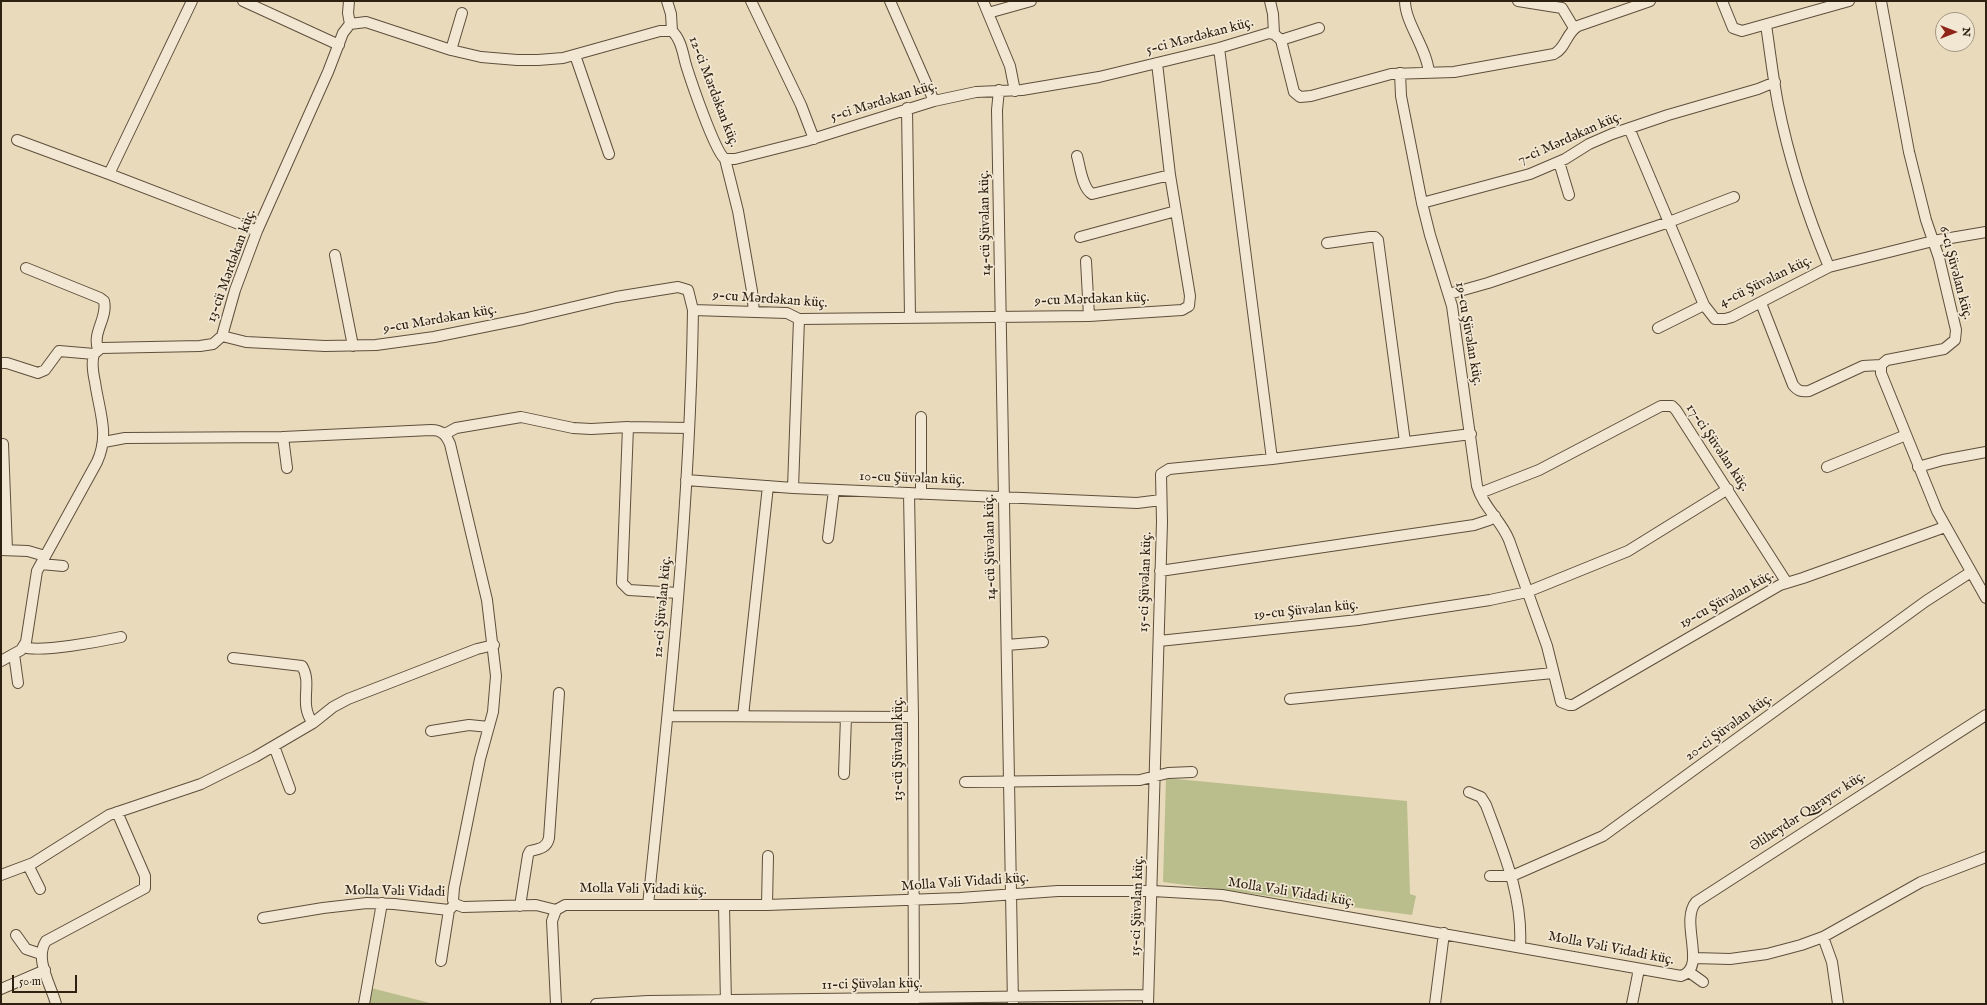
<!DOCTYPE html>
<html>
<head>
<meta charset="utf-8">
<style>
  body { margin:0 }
  #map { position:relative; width:1987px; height:1005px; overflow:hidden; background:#e9dabb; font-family:"IM FELL English",serif }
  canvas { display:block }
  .frame { position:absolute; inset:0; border:2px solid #2f2111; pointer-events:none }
  .north { position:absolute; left:1935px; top:12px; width:40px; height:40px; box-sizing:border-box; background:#f1e7d3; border:1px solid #a39885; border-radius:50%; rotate:90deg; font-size:11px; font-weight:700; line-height:16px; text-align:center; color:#2f2111 }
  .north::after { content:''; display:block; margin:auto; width:14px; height:18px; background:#8f2418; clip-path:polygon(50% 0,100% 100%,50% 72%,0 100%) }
  .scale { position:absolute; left:12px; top:975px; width:65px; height:18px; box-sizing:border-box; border:2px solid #2f2111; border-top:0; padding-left:5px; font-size:12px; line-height:14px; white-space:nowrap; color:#2f2111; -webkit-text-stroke:3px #f1e7d3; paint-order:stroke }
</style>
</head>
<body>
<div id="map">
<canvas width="1987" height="1005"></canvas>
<div class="frame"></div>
<div class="north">N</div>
<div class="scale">50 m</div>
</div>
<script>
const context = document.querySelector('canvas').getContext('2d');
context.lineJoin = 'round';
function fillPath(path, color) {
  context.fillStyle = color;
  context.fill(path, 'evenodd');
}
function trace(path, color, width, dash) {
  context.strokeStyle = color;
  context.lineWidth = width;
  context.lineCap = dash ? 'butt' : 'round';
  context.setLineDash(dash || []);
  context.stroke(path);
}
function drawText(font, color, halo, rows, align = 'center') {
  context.font = font + ' "IM FELL English",serif';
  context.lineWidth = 3.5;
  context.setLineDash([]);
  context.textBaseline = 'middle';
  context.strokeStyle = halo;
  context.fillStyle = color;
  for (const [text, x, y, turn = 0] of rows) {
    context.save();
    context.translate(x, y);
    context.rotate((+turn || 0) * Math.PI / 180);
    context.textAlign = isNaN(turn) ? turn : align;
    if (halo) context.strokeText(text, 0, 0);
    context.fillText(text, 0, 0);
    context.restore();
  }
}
fillPath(new Path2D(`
  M 1166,778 L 1407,801 L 1410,894 L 1416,896 L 1412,915 L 1163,882 Z
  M 371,988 L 430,1003 L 448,1004 L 368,1004 Z`), '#babe8d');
const street = new Path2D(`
  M 243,1 L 339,45
  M 349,1 L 348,13 L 350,24
  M 667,1 L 671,14 L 672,31
  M 751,1 L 801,105 L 814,139
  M 890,1 L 934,101
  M 983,1 L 1010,66 L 1015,91
  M 1270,1 L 1273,14 L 1274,34
  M 1405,1 C 1405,23 1427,48 1429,73
  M 1518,1 L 1562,8 L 1574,28
  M 1722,1 L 1733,28 L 1742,31 L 1849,1
  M 1881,1 L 1909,152 L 1926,220 L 1939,258 L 1956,330 L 1955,340 L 1944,349 L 1887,360 L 1881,365 L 1881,373 L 1937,511 L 1986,598
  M 988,13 L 1031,1
  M 1766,25 C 1770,51 1773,78 1778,104 C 1789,160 1807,214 1829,267
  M 1281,40 L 1319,28
  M 1219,48 L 1272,459
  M 451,50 L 462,13
  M 575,55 L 609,154
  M 1400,73 L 1401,96 L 1422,203 L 1430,235 L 1452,306 L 1477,486 C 1483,507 1501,520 1509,540 L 1547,646 L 1561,702 L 1569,705 L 1573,705 L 1780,585 L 1803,578 L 1945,527
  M 999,90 L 997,110 L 1013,1004
  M 907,108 L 910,317
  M 1629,128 L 1704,305 L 1715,319 L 1725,319 L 1732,317 L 1829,267 L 1933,241 L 1986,232
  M 17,140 L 109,174 L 257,231
  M 1077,156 C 1080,166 1082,188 1092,194 L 1170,175
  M 725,159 L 735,159 L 806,141 L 934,101 L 976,92 L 1022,90 L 1099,77 L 1219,48 L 1269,33 L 1274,34 L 1281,40 L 1294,92 L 1300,97 L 1311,96 L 1391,74 L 1454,72 L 1554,54 C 1566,48 1566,33 1578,26 L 1650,1
  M 725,159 L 738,211 L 752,291 L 754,312
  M 1559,162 L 1569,195
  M 109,174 L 192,1
  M 1422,203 L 1530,174 L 1565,159 L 1589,144 L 1612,134 L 1668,115 L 1758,89 L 1775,82
  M 1080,237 L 1176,211
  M 1327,243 L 1370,237 L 1375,237 L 1378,240 L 1405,442
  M 335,255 L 353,346
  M 1086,261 L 1089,316
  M 26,268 L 100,298 L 104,301 C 108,318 92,332 98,349
  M 1449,294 L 1488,283 L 1669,222 L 1734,197
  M 1761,303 L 1793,385 C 1798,391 1801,392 1809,391 L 1863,366 L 1881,365
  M 1658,328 L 1704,305
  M 222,336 L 246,342 L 325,346 L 376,345 L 434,337 L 523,319 L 616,297 L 678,287 L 688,290 L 693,310 L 787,313 L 799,319 L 1089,316 L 1182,310 L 1189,306 L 1190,296 L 1170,175 L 1157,63
  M 1,363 L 7,363 L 38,373 L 45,370 L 59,351 L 94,354
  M 921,417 L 921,494
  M 628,427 L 622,583 L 629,590 L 678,593
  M 445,434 L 456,428 L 521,417 L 573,428 L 591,429 L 628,427 L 689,428
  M 283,437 L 287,468
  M 104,442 L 125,438 L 283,437 L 431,430 C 442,430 446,435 450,444 L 487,600 L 496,676 L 493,712 L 480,759 L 454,888 L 453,900 L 455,904 L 463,907 L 536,905 L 556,910
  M 3,444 L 7,550
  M 1827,467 L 1906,435
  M 1918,467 L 1943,460 L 1986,452
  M 686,480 L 793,488 L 1137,503 L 1161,500
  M 793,488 L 799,319
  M 909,493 L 913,717 L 914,1004
  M 1480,493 L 1539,470 L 1661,406 L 1672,406 L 1676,410 L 1787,583
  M 828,538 L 834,490
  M 1,550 L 28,551 L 45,556
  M 41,564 L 63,566
  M 1160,571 L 1474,525 L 1489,520 L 1495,516
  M 1159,641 L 1358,620 L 1490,600 L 1527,592 L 1628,551 L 1728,489
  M 1007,645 L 1043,642
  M 23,647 C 40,653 102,641 121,637
  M 14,654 L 18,683
  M 233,658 L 302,666 C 313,684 298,704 313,723
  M 1,661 L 21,650 L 26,642 L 37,571 L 97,462 C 110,434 99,411 95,382 C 93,373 91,363 94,354 L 101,348 L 200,346 L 213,344 L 222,336 L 235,290 L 257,231 L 328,72 L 343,33 L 350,24 L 366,22 L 451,50 L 481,57 L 517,60 L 538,60 L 563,58 L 660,31 L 672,31 C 681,39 683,54 686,65 C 691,81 715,152 725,159
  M 1290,699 L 1553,673
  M 668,716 L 913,717
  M 743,716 L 768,486
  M 431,731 L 469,725 L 489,727
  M 274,746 L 290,789
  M 844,774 L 846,717
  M 965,782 L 1140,780 L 1168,773 L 1192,772
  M 1469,792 L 1481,797 L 1486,805 C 1503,851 1523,896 1520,946
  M 28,865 L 40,889
  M 1,875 L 33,863 L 109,815 L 201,784 L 255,757 L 313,723 L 333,707 L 348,699 L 477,649 L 494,645
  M 1490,876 L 1512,876 L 1603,836 L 1926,601 L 1971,572
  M 648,905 C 669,707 690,509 693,310
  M 724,905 L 726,1004
  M 767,905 L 768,856
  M 520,906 L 528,855 L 530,851 C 539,849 547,848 549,838 L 559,693
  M 263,918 L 323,908 L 367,903 L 394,904 L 449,910 L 455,904
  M 16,935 L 26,949 L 41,954
  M 1823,937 L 1832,962 L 1838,1004
  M 1694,958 L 1730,959 L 1767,954 L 1801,945 L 1823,937 L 1921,882 L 1986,857
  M 441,961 L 449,910
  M 1689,972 L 1703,982
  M 1,989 L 45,970
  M 56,1004 C 51,985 34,959 46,941 L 145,888 L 145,876 L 117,812
  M 364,1004 L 382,903
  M 556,1004 L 552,921 L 556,910 L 565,905 L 767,905 L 960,898 L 1058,891 L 1153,891 L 1222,895 L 1681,976 C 1708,968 1679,922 1696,902 L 1986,715
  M 596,1004 L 648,1001 L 1148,995
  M 1148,1004 L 1162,522 L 1161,474 L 1169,469 L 1272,459 L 1471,434
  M 1435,1004 L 1444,933
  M 1632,1004 L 1639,969`);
trace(street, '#5e4f3c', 12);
trace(street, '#f1e7d3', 10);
drawText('14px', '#2f2111', '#f1e7d3', [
  ["5-ci Mərdəkan küç.",1200,37,-15],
  ["12-ci Mərdəkan küç.",713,92,69],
  ["5-ci Mərdəkan küç.",884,102,-17],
  ["7-ci Mərdəkan küç.",1570,139,-24],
  ["14-cü Şüvəlan küç.",986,223,-91],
  ["13-cü Mərdəkan küç.",232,266,-70],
  ["6-cı Şüvəlan küç.",1955,273,75],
  ["4-cü Şüvəlan küç.",1766,282,-26],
  ["9-cu Mərdəkan küç.",770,300,4],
  ["9-cu Mərdəkan küç.",1092,300,-2],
  ["9-cu Mərdəkan küç.",440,320,-10],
  ["19-cu Şüvəlan küç.",1468,334,80],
  ["17-ci Şüvəlan küç.",1717,448,56],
  ["10-cu Şüvəlan küç.",912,479,2],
  ["14-cü Şüvəlan küç.",991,547,-91],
  ["15-ci Şüvəlan küç.",1146,582,-88],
  ["19-cu Şüvəlan küç.",1727,600,-29],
  ["12-ci Şüvəlan küç.",663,607,-85],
  ["19-cu Şüvəlan küç.",1306,611,-6],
  ["20-ci Şüvəlan küç.",1729,728,-36],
  ["13-cü Şüvəlan küç.",899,749,-90],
  ["Əliheydər Qarayev küç.",1808,812,-33],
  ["Molla Vəli Vidadi küç.",965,883,-4],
  ["Molla Vəli Vidadi küç.",643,890,1],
  ["Molla Vəli Vidadi",395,892,1],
  ["Molla Vəli Vidadi küç.",1291,893,9],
  ["15-ci Şüvəlan küç.",1138,906,-88],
  ["Molla Vəli Vidadi küç.",1611,949,11],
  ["11-ci Şüvəlan küç.",872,985,-1]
]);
</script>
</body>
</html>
